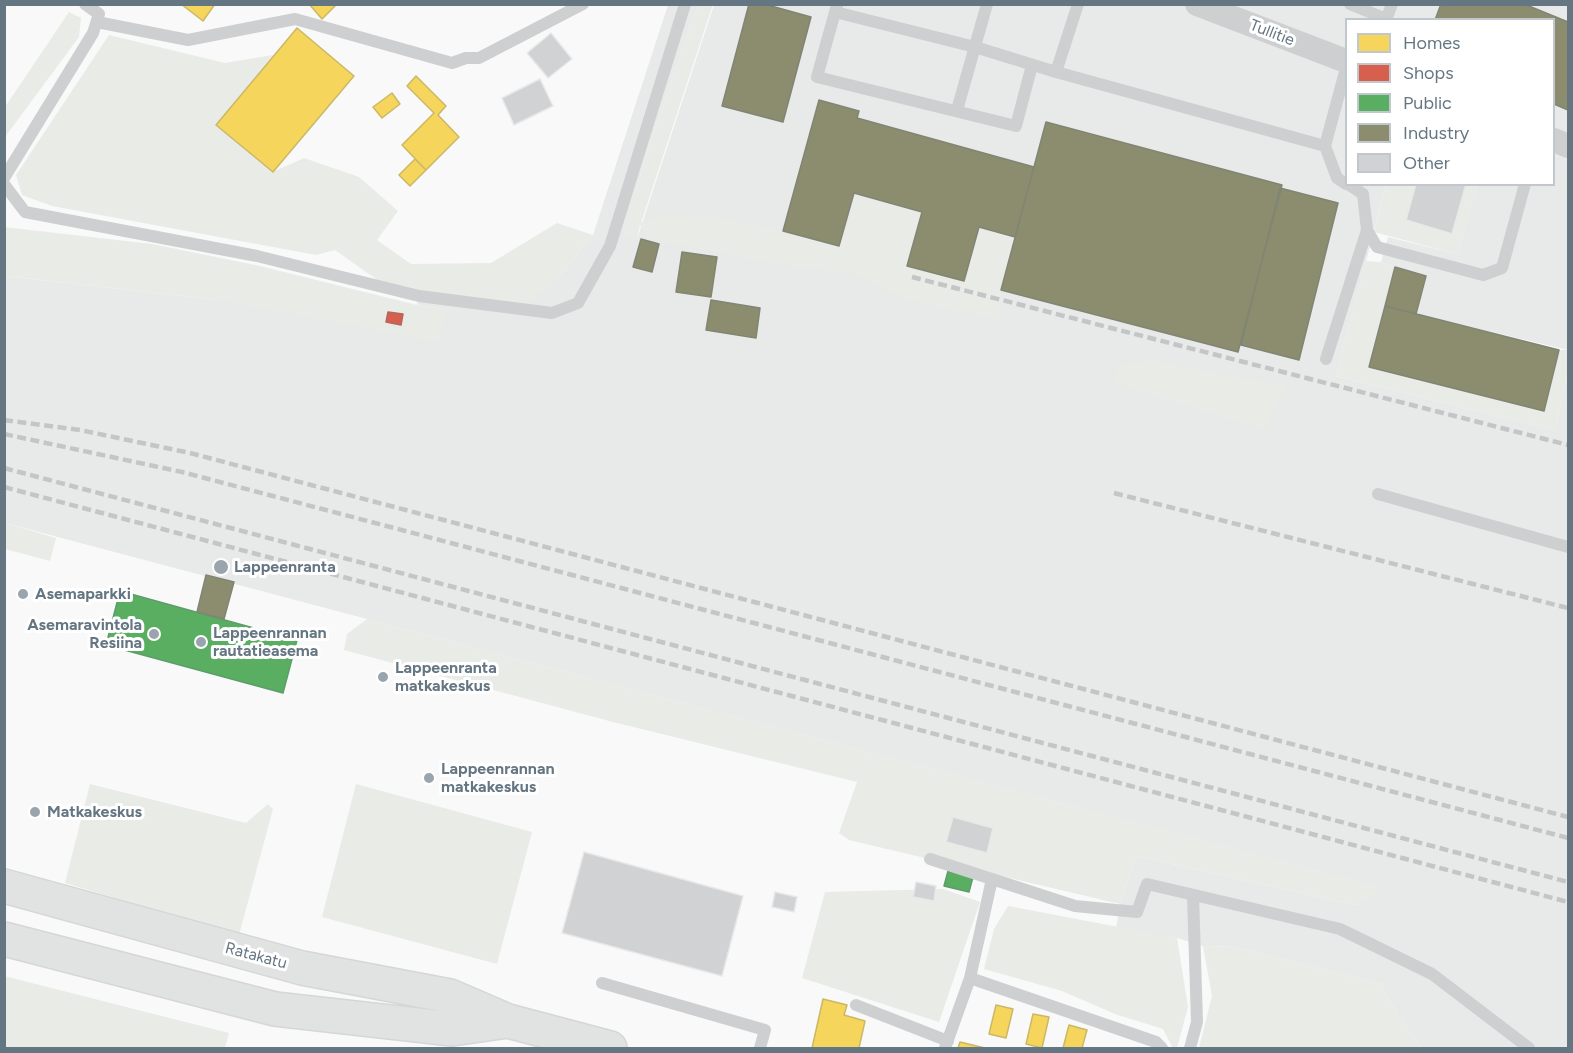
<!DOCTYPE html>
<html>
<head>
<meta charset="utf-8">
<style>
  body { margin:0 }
  #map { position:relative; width:1573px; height:1053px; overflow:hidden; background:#f9f9f9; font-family:Figtree,sans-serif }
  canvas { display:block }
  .frame { position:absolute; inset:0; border:6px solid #657683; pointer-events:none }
  .legend { position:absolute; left:1345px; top:18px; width:210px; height:168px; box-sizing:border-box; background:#fff; border:2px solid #c1c8cd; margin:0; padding:8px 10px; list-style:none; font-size:18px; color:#657683 }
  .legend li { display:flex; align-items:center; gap:12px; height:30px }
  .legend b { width:30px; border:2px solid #c1c8cd }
</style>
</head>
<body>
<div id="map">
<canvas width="1573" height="1053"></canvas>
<div class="frame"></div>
<ul class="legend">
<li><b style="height:16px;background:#f6d55c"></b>Homes</li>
<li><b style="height:16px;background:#d6604d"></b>Shops</li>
<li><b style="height:16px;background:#5aae61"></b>Public</li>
<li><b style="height:16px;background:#8c8c6e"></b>Industry</li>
<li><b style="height:16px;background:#d0d2d3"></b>Other</li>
</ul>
</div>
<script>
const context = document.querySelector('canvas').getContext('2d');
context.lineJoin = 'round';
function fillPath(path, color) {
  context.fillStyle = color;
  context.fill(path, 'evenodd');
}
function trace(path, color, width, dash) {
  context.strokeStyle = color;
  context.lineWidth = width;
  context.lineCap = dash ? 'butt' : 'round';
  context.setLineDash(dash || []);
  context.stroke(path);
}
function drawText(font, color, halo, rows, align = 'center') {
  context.font = font + ' Figtree,sans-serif';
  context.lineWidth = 6;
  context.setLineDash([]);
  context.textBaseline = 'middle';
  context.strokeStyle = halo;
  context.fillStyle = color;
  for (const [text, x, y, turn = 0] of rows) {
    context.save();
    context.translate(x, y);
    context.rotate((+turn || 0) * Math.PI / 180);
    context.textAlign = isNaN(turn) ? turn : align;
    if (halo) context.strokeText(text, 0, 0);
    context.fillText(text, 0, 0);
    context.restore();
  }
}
fillPath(new Path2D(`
  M 668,5 L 698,5 L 646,155 L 624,234 L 637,239 L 714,5 L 1568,5 L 1568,350 L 1416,314 L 1395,267 L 1381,262 L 1388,237 L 1457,254 L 1477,185 L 1554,184 L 1554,20 L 1346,20 L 1346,184 L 1386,185 L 1336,376 L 1555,430 L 1568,371 L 1568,1048 L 1422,1048 L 1397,1014 L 1381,984 L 1234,947 L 1203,946 L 1177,938 L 1116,928 L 1120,904 L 1136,856 L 1355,905 L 1381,888 L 5,523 L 4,276 L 218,300 L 446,309 L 417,305 L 419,296 L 559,277 L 593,235 Z`), '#e8e9e9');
fillPath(new Path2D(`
  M 713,4 L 641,223 C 646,221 652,218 657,216 C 698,206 797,235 838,246 L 854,193 L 922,212 L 907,265 L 963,281 L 979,227 L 1015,237 L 1001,290 L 1000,320 L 905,300 L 853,274 L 779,265 L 646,238 L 640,225 L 637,239 L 623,235 L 646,155 L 698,5 Z
  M 69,12 L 81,18 L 79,37 L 5,137 L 5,103 L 7,104 Z
  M 109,35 L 225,63 L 273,55 L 216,125 L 273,172 L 304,158 L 359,177 L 398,211 L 377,240 L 411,264 L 491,263 L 557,223 L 593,235 L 559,277 L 523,309 L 390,289 L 335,250 L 316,255 L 52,206 L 22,195 L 16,175 Z
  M 1386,185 L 1477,185 L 1457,254 L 1374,232 Z
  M 4,227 L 152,244 L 260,266 L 417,305 L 446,309 L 438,342 L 218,300 L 5,276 Z
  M 1366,261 L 1381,262 L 1395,267 L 1369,367 L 1544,411 L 1559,350 L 1568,350 L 1568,371 L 1555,430 L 1336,376 Z
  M 1150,360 L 1287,387 L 1264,430 L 1115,383 L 1119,366 Z
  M 5,523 L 56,538 L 50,561 L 5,549 Z
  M 367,619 L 1382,888 L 1355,905 L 1136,856 L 1120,904 L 849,840 L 839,833 L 857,782 L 613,722 L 344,650 L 347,634 Z
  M 90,784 L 246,823 L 268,804 L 273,809 L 239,935 L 65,883 Z
  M 356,784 L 532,832 L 497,964 L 322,917 Z
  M 943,889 L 980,902 L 939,1022 L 802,978 L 825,892 Z
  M 1008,906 L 1177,938 L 1188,1007 L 1177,1048 L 1173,1048 L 1163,1029 L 1115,1014 L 1062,991 L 984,969 L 994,929 Z
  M 1203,946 L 1234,947 L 1381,984 L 1397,1014 L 1422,1048 L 1199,1048 L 1212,996 Z
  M 4,976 L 229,1033 L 225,1048 L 5,1048 Z`), '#e8ebe6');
const homes = new Path2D(`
  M 181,4 L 215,4 L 203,21 Z
  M 309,4 L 337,4 L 322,19 Z
  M 297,28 L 354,76 L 273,172 L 216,125 Z
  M 416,76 L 446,106 L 438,115 L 459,137 L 426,170 L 402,145 L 434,113 L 407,86 Z
  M 392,93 L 400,104 L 382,118 L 373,107 Z
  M 415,159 L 426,170 L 410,186 L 399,175 Z
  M 823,999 L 847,1005 L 844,1015 L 865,1021 L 859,1048 L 812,1048 Z
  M 996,1005 L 1013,1009 L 1006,1038 L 989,1034 Z
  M 1033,1014 L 1049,1017 L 1042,1048 L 1026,1044 Z
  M 1069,1025 L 1087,1030 L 1082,1048 L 1063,1048 Z
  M 960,1042 L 985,1048 L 958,1048 Z`);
fillPath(homes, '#f6d55c');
trace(homes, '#cab868', 1.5);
const shops = new Path2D(`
  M 388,312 L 403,314 L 401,325 L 386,322 Z`);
fillPath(shops, '#d6604d');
trace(shops, '#b4675d', 1.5);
const public = new Path2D(`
  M 120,591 L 297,640 L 283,693 L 106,645 Z
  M 948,871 L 973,877 L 969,892 L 944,886 Z`);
fillPath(public, '#5aae61');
trace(public, '#5d9d6b', 1.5);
const industry = new Path2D(`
  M 749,4 L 764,4 L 811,17 L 783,122 L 722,106 Z
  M 1441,4 L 1524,4 L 1568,22 L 1568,110 L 1554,104 L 1554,20 L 1435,20 Z
  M 819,100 L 859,111 L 857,118 L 1034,167 L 1015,237 L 979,227 L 964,281 L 907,266 L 922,212 L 854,193 L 839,246 L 783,231 Z
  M 1046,122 L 1282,185 L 1238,352 L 1001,290 Z
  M 1280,188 L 1338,203 L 1299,360 L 1241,345 Z
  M 641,239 L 659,244 L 652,272 L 633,267 Z
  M 682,252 L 717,257 L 711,297 L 676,292 Z
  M 1395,267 L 1426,276 L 1416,314 L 1385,306 Z
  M 711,300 L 760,308 L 756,338 L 706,330 Z
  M 1385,306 L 1559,350 L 1544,411 L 1369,367 Z
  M 206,575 L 234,582 L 224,619 L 197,612 Z`);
fillPath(industry, '#8c8c6e');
trace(industry, '#808574', 1.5);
const building = new Path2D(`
  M 551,33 L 572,59 L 548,78 L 527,53 Z
  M 540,79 L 553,106 L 514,125 L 502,98 Z
  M 1416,184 L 1466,184 L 1452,234 L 1406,220 Z
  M 953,817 L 993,828 L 987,853 L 946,842 Z
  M 584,852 L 743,896 L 722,976 L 562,933 Z
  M 916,882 L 936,886 L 934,901 L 913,897 Z
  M 775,892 L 797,897 L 794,912 L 772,907 Z`);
fillPath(building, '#d0d2d3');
trace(building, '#e8e8e8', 1.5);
const secondary = new Path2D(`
  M 4,886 L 302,968 L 450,996 L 508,1021 L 610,1048
  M 4,939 L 275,1009 L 452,1029 L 508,1021`);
trace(secondary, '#d5d6d7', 36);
trace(new Path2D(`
  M 1350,4 L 1386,19
  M 837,6 L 835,12 L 975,47 L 1056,72 L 1078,4
  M 835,12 L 817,77 L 1016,126 L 1032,65
  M 1386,20 L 1392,4
  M 97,22 L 188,40 L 295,19 L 452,63 L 466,58 L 479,58 L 583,4
  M 1346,68 L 1325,146 L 1337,178 L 1346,184
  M 1056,72 L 1325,146
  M 957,110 L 987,4
  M 4,178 L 93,33 L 99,14 L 85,4
  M 4,184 L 25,212 L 257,256 L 419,296 L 552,313 L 578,303 L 610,246 L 685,4
  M 1348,184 L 1363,194 L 1367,230 L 1377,247 L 1483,275 L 1502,268 L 1525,184
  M 1326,359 L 1367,230
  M 1378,494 L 1568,547
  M 930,859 L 992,879
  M 602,983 L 765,1030 L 760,1048
  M 856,1005 L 948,1041
  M 945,1048 L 970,978
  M 1162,1048 L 1156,1042 L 970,978 L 992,879 L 1075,906 L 1137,912 L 1147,884 L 1340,929 L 1432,974 L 1529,1048
  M 1190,1048 L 1197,1022 L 1193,895`), '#cecfd0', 12);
trace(new Path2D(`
  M 1197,4 L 1346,61
  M 1554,140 L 1568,146`), '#cecfd0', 24);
trace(secondary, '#e1e2e2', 33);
trace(new Path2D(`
  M 912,277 L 1568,445
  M 4,420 L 80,430 L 190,453 L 1568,817
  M 4,434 L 182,472 L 1568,838
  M 4,468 L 1568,882
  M 4,487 L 1568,902
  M 1114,493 L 1568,608`), '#c3c5c6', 4.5, [9, 4.5]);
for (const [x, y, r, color] of [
  [221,567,8,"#99a4ac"],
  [23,594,6,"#99a4ac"],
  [154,634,6,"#99a4ac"],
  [201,642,6,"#99a4ac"],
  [383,677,6,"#99a4ac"],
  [429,778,6,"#99a4ac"],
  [35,812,6,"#99a4ac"]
]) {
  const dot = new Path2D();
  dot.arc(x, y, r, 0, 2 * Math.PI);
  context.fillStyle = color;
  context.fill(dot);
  trace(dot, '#fff', 2);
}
drawText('16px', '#657683', '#fff', [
  ["Tullitie",1272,33,21],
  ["Ratakatu",256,956,15]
]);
drawText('bold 16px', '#657683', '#fff', [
  ["Lappeenranta",234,567],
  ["Asemaparkki",35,594],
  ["Asemaravintola",142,625,"right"],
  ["Resiina",142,643,"right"],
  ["Lappeenrannan",213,633],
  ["rautatieasema",213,651],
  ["Lappeenranta",395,668],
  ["matkakeskus",395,686],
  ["Lappeenrannan",441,769],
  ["matkakeskus",441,787],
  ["Matkakeskus",47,812]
], 'left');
</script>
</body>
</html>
